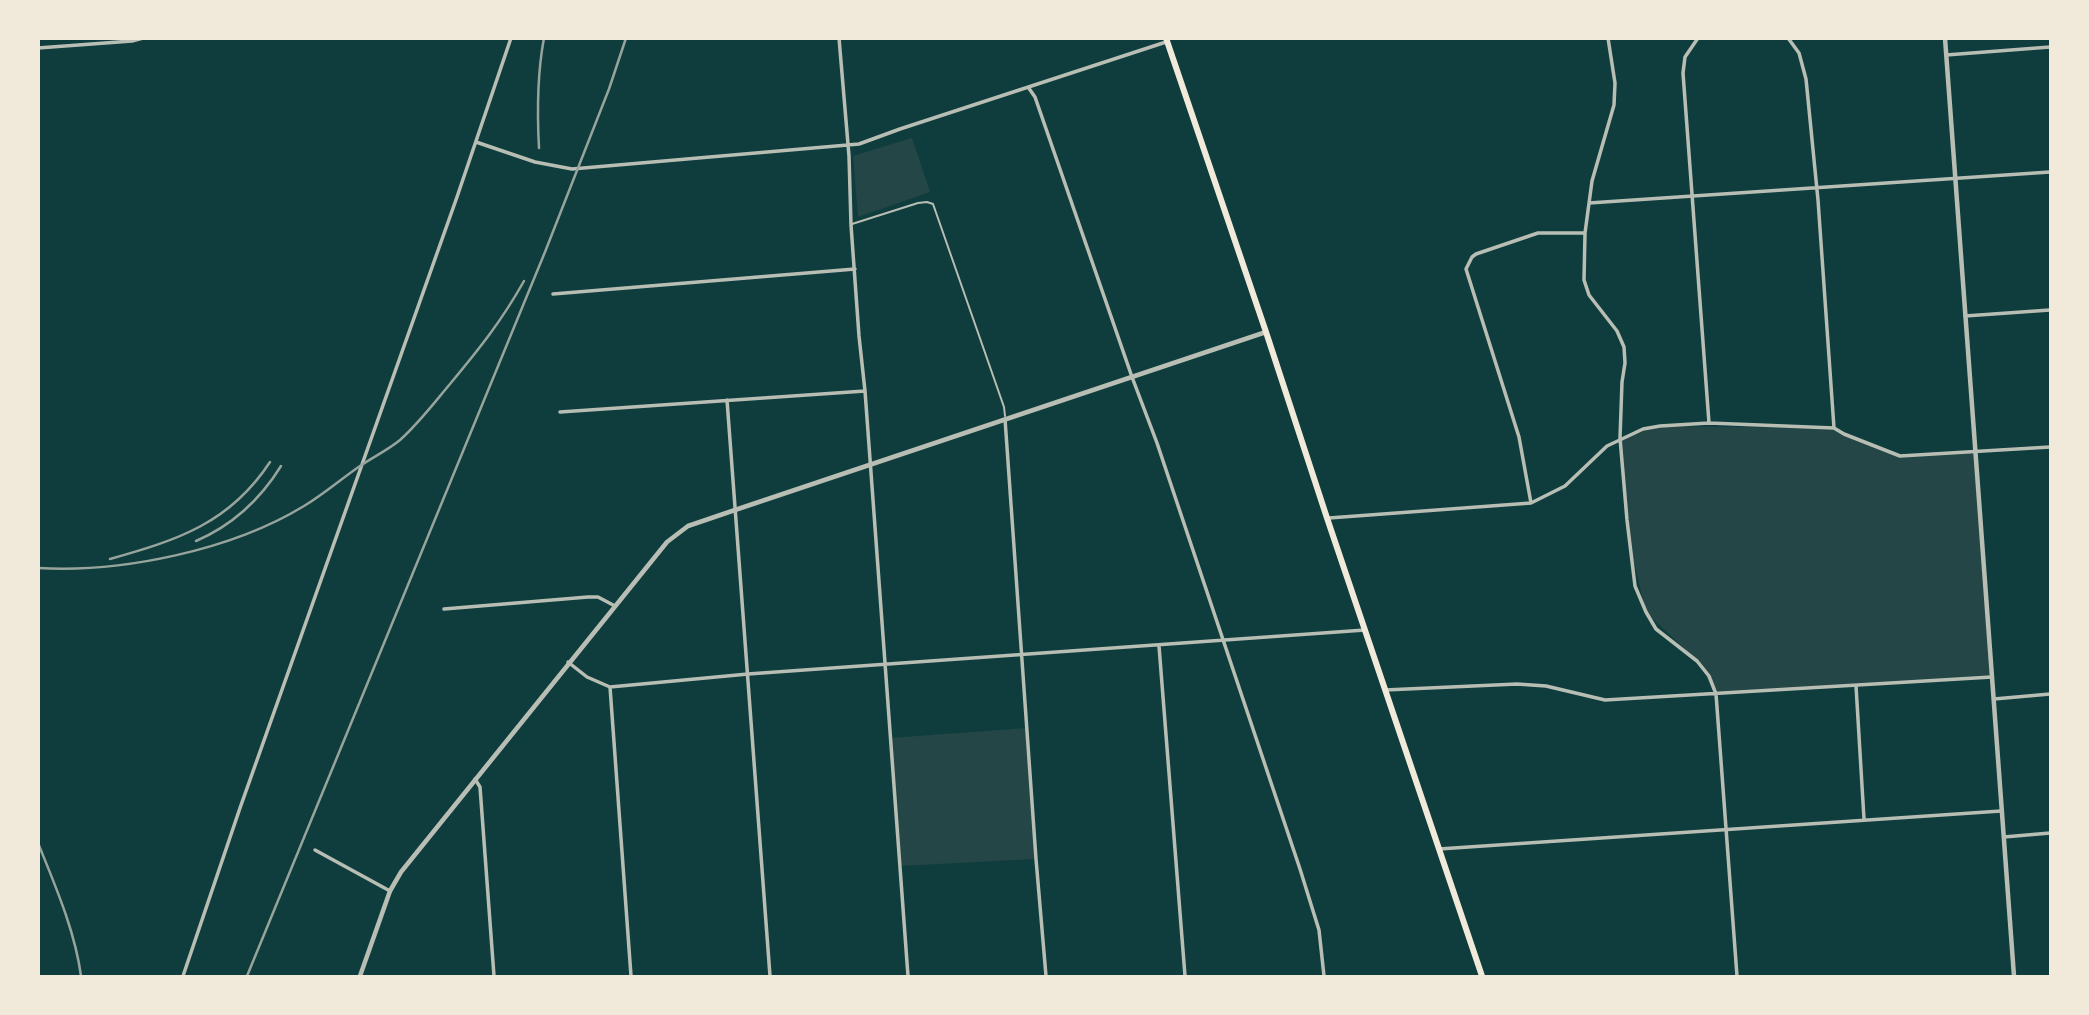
<!DOCTYPE html>
<html>
<head>
<meta charset="utf-8">
<style>
  body { margin:0 }
  #map { position:relative; width:2089px; height:1015px; overflow:hidden; background:#0f3d3e; font-family:Raleway,sans-serif }
  canvas { display:block }
  .frame { position:absolute; inset:0; border:40px solid #f1e9da; pointer-events:none }
</style>
</head>
<body>
<div id="map">
<canvas width="2089" height="1015"></canvas>
<div class="frame"></div>
</div>
<script>
const context = document.querySelector('canvas').getContext('2d');
context.lineJoin = 'round';
function fillPath(path, color) {
  context.fillStyle = color;
  context.fill(path, 'evenodd');
}
function trace(path, color, width, dash) {
  context.strokeStyle = color;
  context.lineWidth = width;
  context.lineCap = dash ? 'butt' : 'round';
  context.setLineDash(dash || []);
  context.stroke(path);
}
fillPath(new Path2D(`
  M 912,138 L 930,192 L 858,217 L 853,156 Z
  M 1660,426 L 1834,428 L 1844,434 L 1900,456 L 1976,452 L 1992,677 L 1716,694 L 1697,661 L 1646,612 L 1632,554 L 1620,438 Z
  M 1027,728 L 1036,859 L 899,866 L 890,738 Z`), '#244646');
trace(new Path2D(`
  M 852,224 L 918,203 L 927,202 L 933,204 L 1004,407 L 1005,416`), '#b8beb3', 2);
trace(new Path2D(`
  M 839,38 L 849,156 L 851,225 L 859,336 L 865,391 L 908,976
  M 1608,38 L 1615,83 L 1614,105 L 1592,181 L 1585,233 L 1584,280 L 1589,295 L 1617,331 L 1624,347 L 1625,363 L 1622,382 L 1620,438 L 1627,520 L 1635,586 L 1646,612 L 1656,629 L 1697,661 L 1709,676 L 1716,694 L 1737,976
  M 1698,38 L 1685,57 L 1683,73 L 1709,423
  M 1788,38 L 1799,53 L 1806,79 L 1818,200 L 1834,428
  M 38,48 L 132,41 L 143,38
  M 1946,55 L 2050,47
  M 1028,87 L 1035,97 L 1132,377 L 1157,443 L 1300,869 L 1319,930 L 1324,976
  M 476,142 L 535,162 L 572,169 L 859,144 L 900,129 L 1166,42
  M 1589,203 L 2050,172
  M 553,294 L 855,269
  M 1965,316 L 2050,310
  M 727,400 L 770,976
  M 560,412 L 865,391
  M 1005,419 L 1036,859 L 1046,976
  M 1531,503 L 1519,437 L 1466,269 L 1472,257 L 1476,254 L 1538,233 L 1585,233
  M 1329,518 L 1531,503 L 1565,486 L 1607,446 L 1643,429 L 1660,426 L 1709,423 L 1834,428 L 1844,434 L 1900,456 L 2050,447
  M 444,609 L 588,597 L 598,597 L 615,606
  M 1159,646 L 1185,976
  M 568,662 L 587,677 L 610,687 L 748,674 L 1365,630
  M 1856,686 L 1864,819
  M 610,687 L 631,976
  M 1385,690 L 1517,684 L 1546,686 L 1605,700 L 1992,677
  M 1994,699 L 2050,694
  M 475,779 L 480,787 L 494,976
  M 2004,837 L 2050,833
  M 1439,849 L 2001,811
  M 315,850 L 390,891
  M 183,976 L 240,808 L 457,197 L 511,38`), '#b8beb3', 3.5);
trace(new Path2D(`
  M 1945,38 L 2014,976
  M 360,976 L 390,891 L 401,872 L 667,542 L 688,526 L 735,510 L 1266,332`), '#b8beb3', 4.5);
trace(new Path2D(`
  M 1166,38 L 1266,332 L 1327,518 L 1482,976`), '#f1e9da', 6);
trace(new Path2D(`
  M 539,148 C 537,111 537,75 544,38
  M 196,541 C 233,525 260,500 281,466
  M 110,559 C 178,540 230,523 270,462
  M 38,568 C 122,573 232,550 304,506 C 324,494 341,479 360,466 C 373,457 388,450 400,440 C 419,423 434,403 450,384 C 479,349 501,322 524,281
  M 38,843 C 55,885 75,931 81,976
  M 247,976 L 545,252 L 609,89 L 626,38`), '#97a49c', 2.5);
</script>
</body>
</html>
